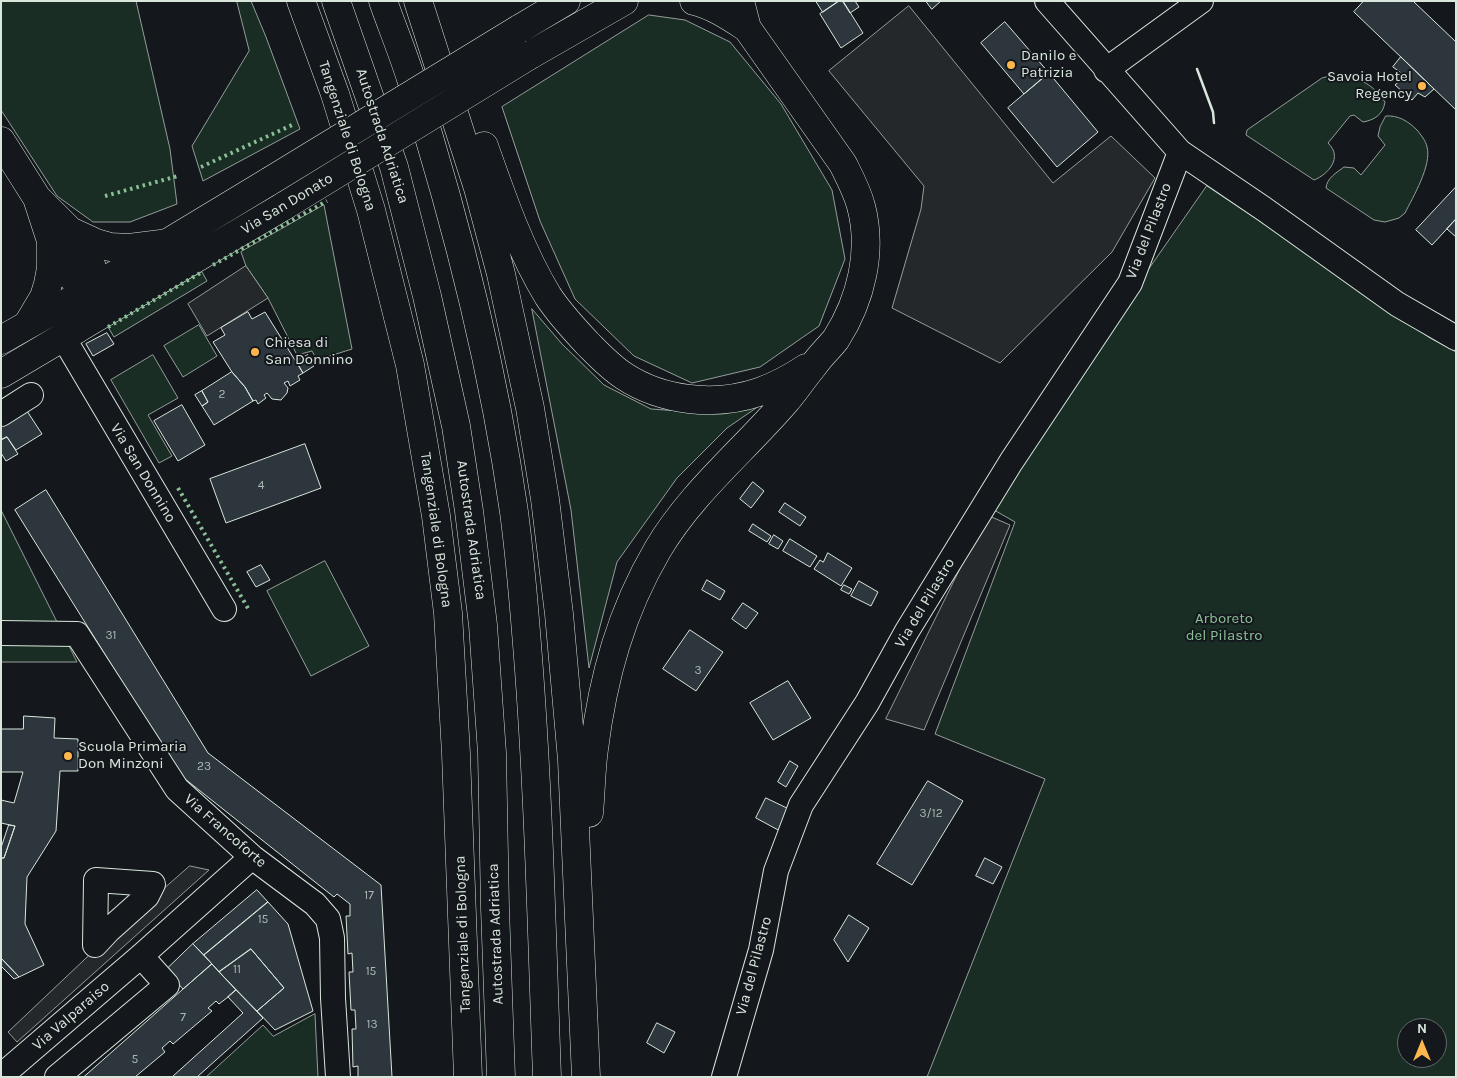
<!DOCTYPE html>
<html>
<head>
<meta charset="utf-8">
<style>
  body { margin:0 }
  #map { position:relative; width:1457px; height:1078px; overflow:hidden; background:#14181c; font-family:Karla,sans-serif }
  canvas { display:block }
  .frame { position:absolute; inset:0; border:2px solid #d8e6dc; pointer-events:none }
  .north { position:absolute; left:1397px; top:1018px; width:50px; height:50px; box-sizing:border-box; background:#14181c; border:1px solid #626a69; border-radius:50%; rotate:0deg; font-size:14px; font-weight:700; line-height:20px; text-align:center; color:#d8e6dc }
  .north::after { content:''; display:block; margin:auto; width:18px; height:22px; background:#ffb74d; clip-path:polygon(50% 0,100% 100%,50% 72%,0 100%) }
</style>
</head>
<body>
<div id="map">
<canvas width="1457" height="1078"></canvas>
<div class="frame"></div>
<div class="north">N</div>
</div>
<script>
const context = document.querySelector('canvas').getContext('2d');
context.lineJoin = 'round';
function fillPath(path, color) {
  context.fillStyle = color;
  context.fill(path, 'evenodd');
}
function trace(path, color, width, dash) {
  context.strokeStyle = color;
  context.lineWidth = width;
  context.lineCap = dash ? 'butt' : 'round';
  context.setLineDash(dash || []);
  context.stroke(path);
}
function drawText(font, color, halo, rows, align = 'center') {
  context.font = font + ' Karla,sans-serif';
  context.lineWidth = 4;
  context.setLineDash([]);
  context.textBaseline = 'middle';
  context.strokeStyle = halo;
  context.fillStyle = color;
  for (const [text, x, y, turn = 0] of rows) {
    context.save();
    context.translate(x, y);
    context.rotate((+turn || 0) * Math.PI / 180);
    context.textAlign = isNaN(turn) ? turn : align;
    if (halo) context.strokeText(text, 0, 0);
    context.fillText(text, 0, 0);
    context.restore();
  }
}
const green = new Path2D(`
  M 1,1 L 136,1 L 170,149 L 177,204 L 130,222 L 93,222 L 57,196 L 1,110 Z
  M 237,1 L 251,1 L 266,37 L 300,129 L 203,181 L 192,146 L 249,51 Z
  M 649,15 L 685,20 L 730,42 L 781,104 L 832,190 L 845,259 L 819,326 L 760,367 L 692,383 L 634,356 L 575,299 L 540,221 L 502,107 Z
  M 1336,75 C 1359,78 1371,82 1385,102 C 1383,115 1374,120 1363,122 L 1354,115 L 1350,116 L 1328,143 C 1343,157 1329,174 1314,180 L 1246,135 L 1247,130 L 1322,78 Z
  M 1386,116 C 1398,115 1408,121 1417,130 C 1421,135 1426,141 1427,147 C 1432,165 1413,197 1405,213 L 1399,218 L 1385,222 L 1374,220 L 1326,188 C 1327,178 1336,173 1344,167 L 1354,168 L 1361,175 L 1385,145 L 1378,136 L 1380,127 Z
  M 1207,186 L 1294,244 L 1430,338 L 1456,352 L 1456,1077 L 927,1077 L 1045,779 L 935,734 L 1015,522 L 994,510 L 1148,270 ZM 1407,1028 L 1437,1028 L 1437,1058 L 1407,1058 Z
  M 324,205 L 352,349 L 317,360 L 312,351 L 297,355 L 268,298 L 246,266 L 241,252 Z
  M 202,272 L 207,281 L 114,337 L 108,327 Z
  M 532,309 L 562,344 L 604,385 L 651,409 L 708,413 L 759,406 L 727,428 L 677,478 L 617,562 L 589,668 L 571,510 Z
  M 199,325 L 217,356 L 183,377 L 164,346 Z
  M 153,355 L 178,398 L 148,415 L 172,456 L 159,463 L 111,380 Z
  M 1,510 L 77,662 L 1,662 Z
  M 325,561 L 369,646 L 311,676 L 267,591 Z
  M 315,1014 L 318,1077 L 206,1077 L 263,1025 L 273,1036 Z`);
fillPath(green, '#1a2d24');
trace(green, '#939e99', 1);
const parking = new Path2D(`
  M 909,6 L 1053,183 L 1111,136 L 1155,178 L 1112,252 L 1000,363 L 892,308 L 921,209 L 924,186 L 829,71 Z
  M 246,266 L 268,298 L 207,336 L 188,304 Z
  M 987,515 L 1010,525 L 924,730 L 886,719 Z
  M 190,866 L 209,870 L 17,1042 L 8,1032 L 103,942 Z`);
fillPath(parking, '#24282b');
trace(parking, '#939e99', 1);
const building = new Path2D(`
  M 816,1 L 839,1 L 823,12 Z
  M 839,1 L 843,1 L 863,33 L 841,48 L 820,14 Z
  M 844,1 L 855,1 L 859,7 L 850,13 L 843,2 Z
  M 926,1 L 941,1 L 932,9 Z
  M 1364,1 L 1413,1 L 1456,42 L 1456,110 L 1354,12 Z
  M 1005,22 L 1049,73 L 1024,94 L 981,43 Z
  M 1401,57 L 1434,89 L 1425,97 L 1418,93 L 1412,100 L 1395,85 L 1405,76 L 1393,67 Z
  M 1049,73 L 1098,132 L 1057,167 L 1008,108 Z
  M 1456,187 L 1456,219 L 1432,245 L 1416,230 Z
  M 1456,219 L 1456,237 L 1447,229 Z
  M 248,312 L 252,319 L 265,312 L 303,373 L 298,376 L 300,380 L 290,386 L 288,381 L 284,383 L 288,388 L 287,393 L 281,400 L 272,399 L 267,393 L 264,395 L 266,398 L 258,404 L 256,400 L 253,401 L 245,387 L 232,372 L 213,342 L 225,335 L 221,328 Z
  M 107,333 L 114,344 L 93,356 L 86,344 Z
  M 308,355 L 314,366 L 303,373 L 296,361 Z
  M 232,372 L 245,387 L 253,401 L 214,425 L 202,406 L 208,402 L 202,391 Z
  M 202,391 L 208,402 L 202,406 L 195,395 Z
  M 182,405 L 205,445 L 178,461 L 154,421 Z
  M 25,408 L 42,434 L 16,450 L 7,437 L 1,440 L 1,422 Z
  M 7,437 L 18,454 L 6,461 L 1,453 L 1,440 Z
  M 305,444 L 321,488 L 226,523 L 210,479 Z
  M 753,482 L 764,491 L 751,508 L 740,499 Z
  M 46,490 L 208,753 L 381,885 L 392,1077 L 358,1077 L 358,1066 L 353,1067 L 352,1029 L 356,1029 L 355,1010 L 351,1010 L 349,972 L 353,972 L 352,953 L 348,954 L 346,916 L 350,916 L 350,904 L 337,894 L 334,897 L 180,775 L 15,510 Z
  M 785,503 L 806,517 L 800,526 L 779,512 Z
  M 753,524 L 771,536 L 767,542 L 749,531 Z
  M 774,535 L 783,541 L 778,549 L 769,544 Z
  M 790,539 L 817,556 L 810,567 L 783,551 Z
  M 828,553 L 852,568 L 841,586 L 814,569 L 820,560 L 823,562 Z
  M 261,565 L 270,580 L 256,587 L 247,572 Z
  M 707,580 L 725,591 L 720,600 L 702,590 Z
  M 859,581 L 878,592 L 871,606 L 851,596 Z
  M 844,585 L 852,589 L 849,594 L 841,590 Z
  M 743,603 L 758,613 L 746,629 L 732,619 Z
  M 690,630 L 723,652 L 696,691 L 663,669 Z
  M 788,681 L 811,718 L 773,740 L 750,703 Z
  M 24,716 L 55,718 L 54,738 L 78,739 L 78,771 L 60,771 L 56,831 L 27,877 L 25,924 L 44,965 L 19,977 L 1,958 L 1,858 L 4,858 L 15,826 L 1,823 L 1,800 L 14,803 L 23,772 L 1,772 L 1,729 L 23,729 Z
  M 790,761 L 798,766 L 786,787 L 778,782 Z
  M 928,781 L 963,801 L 912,885 L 877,864 Z
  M 766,798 L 791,810 L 780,831 L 756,818 Z
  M 9,825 L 15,826 L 4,858 L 1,858 L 1,848 Z
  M 985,858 L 1002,867 L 993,884 L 976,876 Z
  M 257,890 L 268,902 L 204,955 L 193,944 Z
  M 268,902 L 288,924 L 313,1011 L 275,1030 L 257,1011 L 284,988 L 251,949 L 219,972 L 204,955 Z
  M 849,915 L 869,928 L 848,962 L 834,940 Z
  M 193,944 L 212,964 L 183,989 L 166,970 Z
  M 251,949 L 284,988 L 257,1011 L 219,972 Z
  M 1,958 L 19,977 L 14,979 L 1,966 Z
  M 212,964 L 236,990 L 228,997 L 219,1004 L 216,1001 L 208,1008 L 212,1011 L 173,1044 L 170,1041 L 162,1048 L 165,1052 L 135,1077 L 84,1077 Z
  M 236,990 L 263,1018 L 197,1077 L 172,1077 L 243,1013 L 228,997 Z
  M 657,1023 L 675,1032 L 664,1053 L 647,1043 Z`);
fillPath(building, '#2c363c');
trace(building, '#d8e6dc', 1);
const minor = new Path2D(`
  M 1047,1 L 1180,152 L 1264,209 L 1397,304 L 1456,338
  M 1106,70 L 1201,1
  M 63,337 L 224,609
  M 1,414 L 31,395
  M 1,633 L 77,634 L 177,789 L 252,857 L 315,904 L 328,919 L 332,938 L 333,998 L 338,1077
  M 96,880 L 153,884 L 147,896 L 109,930 L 95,945 Z
  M 1,1076 L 141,956 L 252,857
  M 57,1077 L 167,985 L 141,956
  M 724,1077 L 761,950 L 776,871 L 801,805 L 867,703 L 907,631 L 1011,462 L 1130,283 L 1180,152`);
const major = new Path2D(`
  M 519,29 L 566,1
  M 530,55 L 624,1
  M 1,340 L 93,288 L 270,181
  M 1,374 L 284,206`);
const highway = new Path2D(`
  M 301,1 L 335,94 L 371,210 L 410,365 L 436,516 L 448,613 L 456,754 L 468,1077
  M 336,1 L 394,167 L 427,296 L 456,426 L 469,511 L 483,625 L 492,753 L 495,908 L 501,1077
  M 383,1 C 392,27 403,53 411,79 C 456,220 493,365 514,512 C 521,564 525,617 529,670 C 539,806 542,941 547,1077
  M 418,1 L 478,188 L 501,274 L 530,408 L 545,499 L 559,614 L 572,760 L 586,1077
  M 694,1 C 714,6 730,17 747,28
  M 1,141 L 37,198 L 51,241 L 51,268 L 48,284 L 44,297 L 28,324
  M 484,146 C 502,197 520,250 548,296 C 559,313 573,328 587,343 C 598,354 610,367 624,376 C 662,401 715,407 759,392 C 776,386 791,378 806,368
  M 39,200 L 70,231 L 96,243 L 110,247 L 129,248 L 169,243
  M 70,231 C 101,268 100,287 77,329
  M 52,243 C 57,254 62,267 71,276 C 87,295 119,293 141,291
  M 589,813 C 591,792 591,770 594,749 C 603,677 621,612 658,549 C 691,493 744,450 786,401 C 796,389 804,377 814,365 C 820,356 829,348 836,339 C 861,300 873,251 861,206 C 857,191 850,178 843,164 L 747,28 L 740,1`);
trace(minor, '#d8e6dc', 26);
trace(major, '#d8e6dc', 29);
trace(highway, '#d8e6dc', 29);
trace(minor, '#14181c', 24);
trace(major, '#14181c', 28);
trace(highway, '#14181c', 28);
const majorBridge = new Path2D(`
  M 270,181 L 519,29
  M 284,206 L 530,55`);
trace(majorBridge, '#d8e6dc', 29, []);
trace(majorBridge, '#14181c', 28);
trace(new Path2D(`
  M 201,167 L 292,125
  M 105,196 L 178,176
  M 213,265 L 327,201
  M 108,327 L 202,272
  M 178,488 L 249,610`), '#8ac095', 4, [2.5, 4]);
trace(new Path2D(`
  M 1197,69 L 1213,112 L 1214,123`), '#d8e6dc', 2.5);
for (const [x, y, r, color] of [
  [1011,65,5,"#ffb74d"],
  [1422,86,5,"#ffb74d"],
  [255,352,5,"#ffb74d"],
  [68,756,5,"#ffb74d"]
]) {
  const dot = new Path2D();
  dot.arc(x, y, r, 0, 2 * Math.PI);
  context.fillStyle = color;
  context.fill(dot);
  trace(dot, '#14181c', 2);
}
drawText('12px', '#adbab4', null, [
  ["2",222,395],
  ["4",261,486],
  ["31",111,636],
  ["3",698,671],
  ["23",204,767],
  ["3/12",931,814],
  ["17",369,896],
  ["15",263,920],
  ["11",237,970],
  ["15",371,972],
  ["7",183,1018],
  ["13",372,1025],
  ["5",135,1060]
]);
drawText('15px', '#d8e6dc', '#14181c', [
  ["Danilo e",1021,56],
  ["Patrizia",1021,73],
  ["Savoia Hotel",1412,77,"right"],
  ["Regency",1412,94,"right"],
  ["Chiesa di",265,343],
  ["San Donnino",265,360],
  ["Scuola Primaria",78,747],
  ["Don Minzoni",78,764]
], 'left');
drawText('15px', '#d8e6dc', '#14181c', [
  ["Tangenziale di Bologna",347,136,72],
  ["Autostrada Adriatica",382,136,72],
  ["Via San Donato",287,204,-31],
  ["Via del Pilastro",1149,231,-69],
  ["Via San Donnino",143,473,59],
  ["Tangenziale di Bologna",436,530,82],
  ["Autostrada Adriatica",471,530,82],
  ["Via del Pilastro",925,603,-59],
  ["Via Francoforte",225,831,41],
  ["Tangenziale di Bologna",463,934,-92],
  ["Autostrada Adriatica",496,934,-92],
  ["Via del Pilastro",754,966,-75],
  ["Via Valparaiso",71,1016,-41]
]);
drawText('15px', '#8ac095', '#14181c', [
  ["Arboreto",1224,619],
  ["del Pilastro",1224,636]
]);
</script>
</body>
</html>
